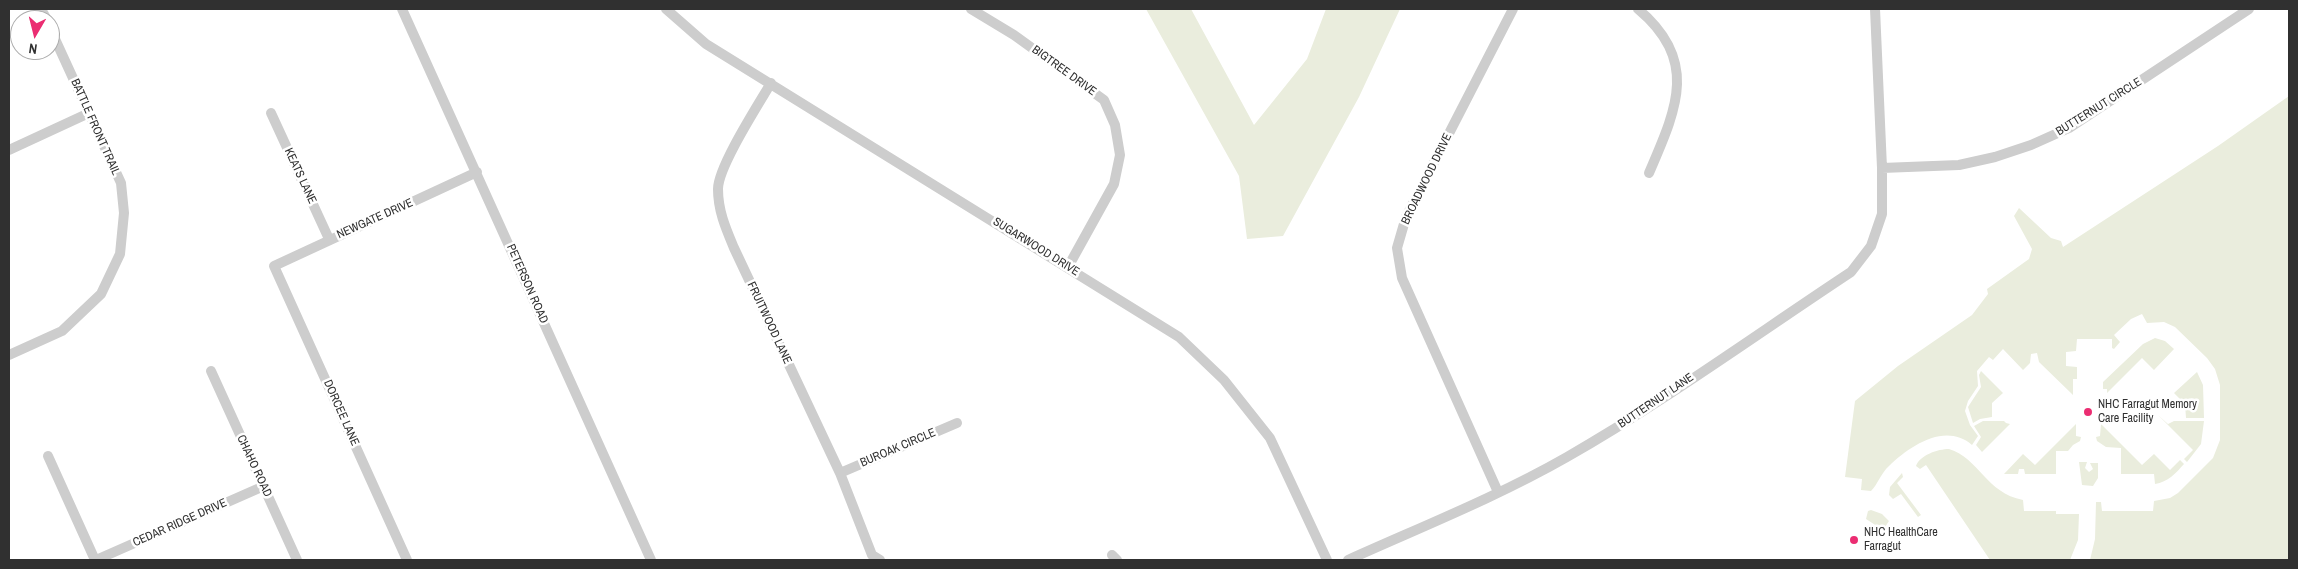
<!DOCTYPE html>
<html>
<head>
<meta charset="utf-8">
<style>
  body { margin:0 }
  #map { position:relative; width:2298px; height:569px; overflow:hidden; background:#fff; font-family:"Archivo Narrow",sans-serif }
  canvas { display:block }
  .frame { position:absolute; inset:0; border:10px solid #303030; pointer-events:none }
  .north { position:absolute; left:10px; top:10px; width:50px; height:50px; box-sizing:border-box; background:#fff; border:1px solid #acacac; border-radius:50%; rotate:188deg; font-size:14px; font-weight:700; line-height:20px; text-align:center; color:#303030 }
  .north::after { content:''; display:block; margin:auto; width:18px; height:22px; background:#eb2d72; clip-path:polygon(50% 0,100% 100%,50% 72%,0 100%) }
</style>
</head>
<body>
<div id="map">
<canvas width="2298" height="569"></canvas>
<div class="frame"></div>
<div class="north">N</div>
</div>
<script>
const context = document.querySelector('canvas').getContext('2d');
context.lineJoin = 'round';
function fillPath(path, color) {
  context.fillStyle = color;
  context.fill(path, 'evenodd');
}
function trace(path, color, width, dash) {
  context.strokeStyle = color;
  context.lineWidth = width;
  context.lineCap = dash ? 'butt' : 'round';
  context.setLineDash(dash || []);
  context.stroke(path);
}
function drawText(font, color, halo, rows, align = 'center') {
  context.font = font + ' "Archivo Narrow",sans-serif';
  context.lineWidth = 5;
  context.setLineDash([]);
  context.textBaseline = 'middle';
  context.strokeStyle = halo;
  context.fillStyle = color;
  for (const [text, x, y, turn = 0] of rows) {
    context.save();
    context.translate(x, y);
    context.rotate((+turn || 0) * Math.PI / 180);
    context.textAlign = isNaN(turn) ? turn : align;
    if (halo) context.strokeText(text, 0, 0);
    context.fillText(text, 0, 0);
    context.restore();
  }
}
fillPath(new Path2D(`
  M 1146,9 L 1191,9 L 1254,125 L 1307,59 L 1326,9 L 1400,9 L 1359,97 L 1283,236 L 1247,239 L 1239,176 Z
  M 2289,96 L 2289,560 L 2090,560 L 2095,539 L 2096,502 L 2101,502 L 2102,511 L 2153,511 L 2154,501 L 2170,498 L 2178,493 L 2213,458 L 2220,440 L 2220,385 L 2215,369 L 2207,358 L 2175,327 L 2164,322 L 2147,323 L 2142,314 L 2131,319 L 2114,335 L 2120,342 L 2114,349 L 2112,348 L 2112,339 L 2077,339 L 2076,351 L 2066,352 L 2066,366 L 2077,367 L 2077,379 L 2073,379 L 2073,395 L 2039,362 L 2037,353 L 2031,354 L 2030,363 L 2023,370 L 2003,349 L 1993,360 L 1989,357 L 1977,371 L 1978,386 L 1968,401 L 1965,411 L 1970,425 L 1978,436 L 1972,445 C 1945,422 1910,446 1889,466 C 1881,473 1878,484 1871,491 L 1861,490 L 1862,479 L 1845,477 L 1855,401 L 1898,366 L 1972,315 L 1988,294 L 1987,289 L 2029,259 L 2032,249 L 2014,216 L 2019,208 L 2051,238 L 2061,241 L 2063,247 L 2218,146 Z
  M 2155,338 L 2165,341 L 2174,349 L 2154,370 L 2142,358 L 2107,393 L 2107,389 L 2103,389 L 2103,382 L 2143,344 Z
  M 1981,371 L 2003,393 L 1992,403 L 1992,417 L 1980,419 L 1973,423 L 1968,407 L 1981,387 L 1979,375 Z
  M 2197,372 L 2203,385 L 2204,418 L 2186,418 L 2185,404 L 2174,393 Z
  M 2158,415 L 2168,424 L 2174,421 L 2204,421 L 2201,444 L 2187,462 L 2184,459 L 2193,450 Z
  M 1983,421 L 2004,421 L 2006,423 L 2010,424 L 1982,452 L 1976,445 L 1981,437 L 1974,426 Z
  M 2076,424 L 2076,436 L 2081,437 L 2080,441 L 2073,445 L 2068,451 L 2056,451 L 2056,474 L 2025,474 L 2024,469 L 2019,469 L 2018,474 L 2004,474 L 2023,454 L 2035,465 Z
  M 2101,424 L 2142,465 L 2154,454 L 2170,470 L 2180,460 L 2184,464 C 2176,473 2168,482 2155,484 L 2154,474 L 2121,474 L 2121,448 L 2106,447 L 2097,441 L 2096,437 L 2100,436 Z
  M 1949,449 C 1979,458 1986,493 2023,500 L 2024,511 L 2056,511 L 2056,514 L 2079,514 L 2078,540 L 2070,560 L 1990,560 L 1926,465 L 1920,469 L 1916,466 C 1920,455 1938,449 1949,449 Z
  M 2079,462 L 2087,462 L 2085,468 L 2089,472 L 2093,469 L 2090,463 L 2098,463 L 2098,478 L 2093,486 L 2082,485 Z
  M 1902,473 L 1903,477 L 1897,483 L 1921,515 L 1918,517 L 1901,494 L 1893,499 L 1889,495 L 1890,487 Z
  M 1871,510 L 1882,514 L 1889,521 L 1883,530 L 1866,519 L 1868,511 Z`), '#eaeddd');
trace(new Path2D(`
  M 41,9 L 47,20
  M 402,9 L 651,560
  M 666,9 L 706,44 L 1179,337 L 1224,380 L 1270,438 L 1327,560
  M 971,9 L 1014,35 L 1104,100 L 1115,125 L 1120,155 L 1114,184 L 1068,267
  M 1638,9 C 1700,61 1676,110 1649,173
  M 1875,9 L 1882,168 L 1959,165 L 1995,157 L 2031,145 L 2069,128 L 2249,9
  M 771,83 C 758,105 718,167 718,189 C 718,211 726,229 734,248 L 840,473 L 872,555 L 880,560
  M 271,113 L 329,239
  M 9,150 L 89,113
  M 9,355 L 62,331 L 101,294 L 120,254 L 124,213 L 121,183 L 50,28
  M 211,371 L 297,560
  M 48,456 L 95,560
  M 840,473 L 957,423
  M 1498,492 L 1402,278 L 1397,248 L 1406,217 L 1513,9
  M 1112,555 L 1117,560
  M 96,560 L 264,486
  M 407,560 L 274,266 L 477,172
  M 1348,560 C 1421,527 1497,497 1567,457 C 1665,401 1757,334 1851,272 L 1871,246 L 1882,214 L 1882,168`), '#cdcdcd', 10);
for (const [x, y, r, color] of [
  [2088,412,5,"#eb2d72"],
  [1854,540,5,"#eb2d72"]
]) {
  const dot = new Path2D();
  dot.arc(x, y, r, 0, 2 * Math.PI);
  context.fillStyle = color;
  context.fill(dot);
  trace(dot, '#fff', 2);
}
drawText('12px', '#303030', '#fff', [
  ["BIGTREE DRIVE",1064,71,36],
  ["BUTTERNUT CIRCLE",2099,107,-32],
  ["BATTLE FRONT TRAIL",95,127,66],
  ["KEATS LANE",300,176,65],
  ["BROADWOOD DRIVE",1427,179,-64],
  ["NEWGATE DRIVE",375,219,-24],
  ["SUGARWOOD DRIVE",1036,247,32],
  ["PETERSON ROAD",527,284,66],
  ["FRUITWOOD LANE",769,323,65],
  ["BUTTERNUT LANE",1656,401,-34],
  ["DORCEE LANE",341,413,66],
  ["BUROAK CIRCLE",898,448,-23],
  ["CHAHO ROAD",254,466,65],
  ["CEDAR RIDGE DRIVE",180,523,-24]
]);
drawText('12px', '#303030', '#fff', [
  ["NHC Farragut Memory",2098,405],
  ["Care Facility",2098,419],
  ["NHC HealthCare",1864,533],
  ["Farragut",1864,547]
], 'left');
</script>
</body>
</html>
